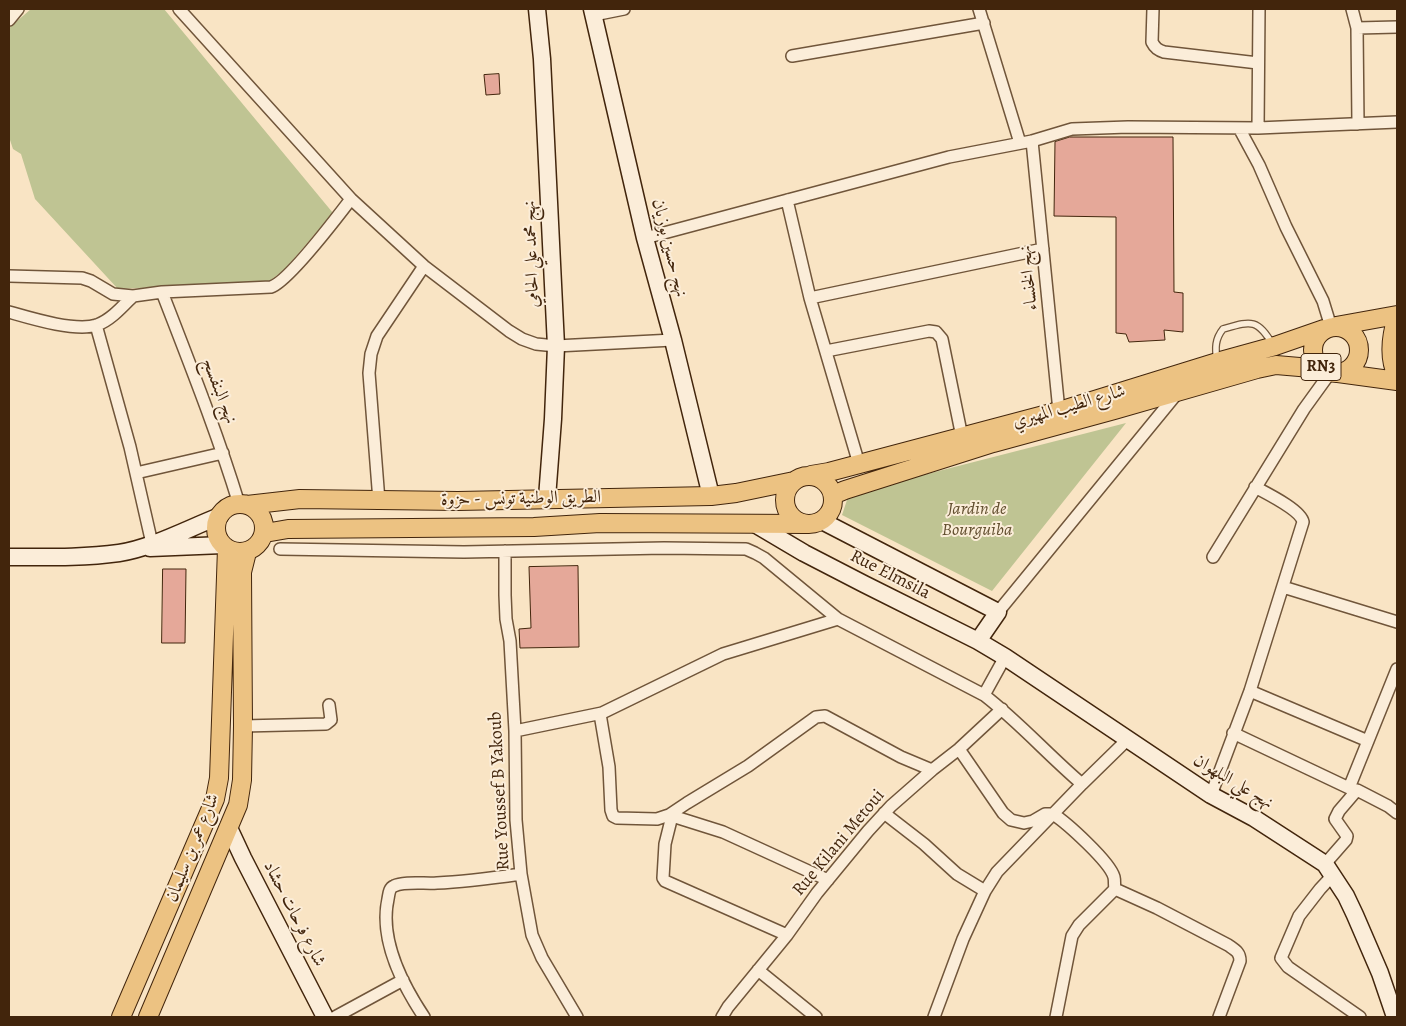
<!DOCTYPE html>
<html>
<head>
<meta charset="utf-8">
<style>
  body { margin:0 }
  #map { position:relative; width:1406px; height:1026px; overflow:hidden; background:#f9e4c4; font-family:Alegreya,serif }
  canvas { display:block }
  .frame { position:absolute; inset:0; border:10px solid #42250c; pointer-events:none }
</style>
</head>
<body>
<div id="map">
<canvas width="1406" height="1026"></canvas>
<div class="frame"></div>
</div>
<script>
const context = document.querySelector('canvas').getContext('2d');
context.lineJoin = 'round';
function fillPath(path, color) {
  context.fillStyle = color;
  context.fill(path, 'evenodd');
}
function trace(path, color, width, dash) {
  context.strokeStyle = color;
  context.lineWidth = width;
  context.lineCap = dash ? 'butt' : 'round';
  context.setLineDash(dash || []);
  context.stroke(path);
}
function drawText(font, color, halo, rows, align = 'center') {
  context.font = font + ' Alegreya,Amiri,serif';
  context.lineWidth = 4;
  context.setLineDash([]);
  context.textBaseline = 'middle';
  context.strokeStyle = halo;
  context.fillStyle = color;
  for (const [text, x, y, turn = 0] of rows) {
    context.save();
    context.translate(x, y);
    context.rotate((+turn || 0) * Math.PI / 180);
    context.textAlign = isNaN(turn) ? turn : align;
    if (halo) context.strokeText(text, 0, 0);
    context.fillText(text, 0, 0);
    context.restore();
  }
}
fillPath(new Path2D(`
  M 31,9 L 164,9 L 333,213 L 284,270 L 268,282 L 118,289 L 35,199 L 21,154 L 13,149 L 9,137 L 9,28 Z
  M 1126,423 L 992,591 L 842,515 L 849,494 Z`), '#bfc493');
const building = new Path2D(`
  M 499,74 L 500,94 L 486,95 L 484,75 Z
  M 1070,137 L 1173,137 L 1174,292 L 1183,293 L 1183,332 L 1164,330 L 1165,340 L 1129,342 L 1126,334 L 1116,333 L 1116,217 L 1054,216 L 1055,142 Z
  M 578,566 L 579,647 L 520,648 L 519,629 L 531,628 L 529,567 Z
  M 163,569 L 186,569 L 185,643 L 162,643 Z`);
fillPath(building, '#e5a899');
trace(building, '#42250c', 1);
const lane = new Path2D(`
  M 1217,361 C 1215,348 1215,339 1223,329 C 1251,321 1257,318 1273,345`);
const street = new Path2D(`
  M 179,9 L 351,199 L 424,266 L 509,331 L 522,339 L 536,344 L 556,346 L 673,340
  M 979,9 L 1020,143
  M 1153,9 L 1152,42 C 1155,48 1158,50 1164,52 L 1258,63
  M 1352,9 L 1357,28 L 1397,27
  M 594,15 L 624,9
  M 9,20 L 18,9
  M 1357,28 L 1358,124
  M 792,56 L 984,23
  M 1239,128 L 1259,165 L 1286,227 L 1323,301 L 1331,327
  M 1258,128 L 1259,9
  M 1032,141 L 1059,411
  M 787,200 L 810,298
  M 645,238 L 949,157 L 1032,141 L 1072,129 L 1128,127 L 1258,128 L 1397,122
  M 9,276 L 82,278 L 91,281 L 113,294 L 133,296 L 162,292 L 271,287 C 288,282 338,216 351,199
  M 162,292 C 189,362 217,432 239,504
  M 9,312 C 30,318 75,332 97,325 C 111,320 123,306 133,296
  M 96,325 L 130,447 L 153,548
  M 826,351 L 929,331 L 936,332 L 942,339 L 962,437
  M 859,464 L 810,298 L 1043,249
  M 136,473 L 223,453
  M 379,501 L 369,373 L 371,354 L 377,336 L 424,266
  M 280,549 L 464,552 L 664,548 L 746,549 L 755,553 L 764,558 L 838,619 L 984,695 L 1005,657
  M 505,551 L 505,595 L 506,619 L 510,641 L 515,731 L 516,820 L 521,874 L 532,935 L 542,958 L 577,1017
  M 1213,557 L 1304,409 L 1330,373
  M 1283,587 L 1397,622
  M 998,612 L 1179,391
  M 1250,691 L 1368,741
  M 984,695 C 1019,722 1048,755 1082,784
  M 600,714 L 609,767 L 611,810 L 613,816 L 617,818 L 657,819 L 669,815 L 687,803 L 748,766 L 816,717 L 825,716 L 901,757 L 932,770
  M 243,726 L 326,724 L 331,720 L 329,705
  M 515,731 L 602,713 L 723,654 L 838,619
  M 1233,733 L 1349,788
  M 959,749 L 1003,813 L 1011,820 L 1024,823 L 1033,821 L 1045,814 L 1053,814 C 1067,823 1110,862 1114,877 C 1115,881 1114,885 1115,889 L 1079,925 L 1072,936 L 1056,1017
  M 1357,790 L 1388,806 L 1397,813
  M 1211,795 L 1250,691 L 1303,522 C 1301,510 1266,493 1255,487
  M 884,813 L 924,844 L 957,874 L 985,891
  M 669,815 L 723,832 L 828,880
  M 672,816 L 665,844 L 663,878 L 665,881 L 787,935
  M 1325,864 L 1346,840 L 1347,836 L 1335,819 L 1339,811 L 1357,790 L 1349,788 L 1397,669
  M 1332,876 L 1320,889 L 1299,916 L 1281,958 L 1288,967 L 1360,1017
  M 1115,889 L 1157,908 L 1228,945 C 1235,950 1240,952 1240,961 L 1219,1017
  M 758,970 L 816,1017
  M 335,1017 L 403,980
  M 424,1017 C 402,984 379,940 388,899 C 389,894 389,888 394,886 C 404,881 426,884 437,883 C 465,882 493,878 521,874
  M 722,1017 L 728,1007 L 787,935 L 817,893 L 868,831 L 891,806 L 932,770 L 959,749 L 1002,709
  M 934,1017 L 963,939 L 985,891 L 997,872 L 1082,784 L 1128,739`);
const secondary = new Path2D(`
  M 537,9 L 542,59 L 556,346 L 553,419 L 547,498
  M 592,9 L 645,238 L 673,340 L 711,496
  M 822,521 L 998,612 L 978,641
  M 755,524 L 804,553 L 864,584 L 978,641 L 1005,657 L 1211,795 L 1254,818 L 1325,864 L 1346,896 L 1355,915 L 1380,973 L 1395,1017
  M 150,548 L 223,545
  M 9,557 C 45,557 83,558 119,553 C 152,548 189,528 220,516
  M 229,828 L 243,858 L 325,1017`);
const primary = new Path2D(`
  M 1397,317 C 1391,336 1388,357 1397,376
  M 1336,326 L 1397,315
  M1313 350a23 23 0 1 1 46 0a23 23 0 1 1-46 0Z
  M 1338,373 L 1397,381
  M 811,475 L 829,472 L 1059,411 L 1217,362 L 1275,346 L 1324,329
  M785 500a24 24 0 1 1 48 0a24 24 0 1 1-48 0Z
  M 833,495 L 845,490 L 993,443 L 1114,410 L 1257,369 L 1276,365 L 1323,369
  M216 528a24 24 0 1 1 48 0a24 24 0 1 1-48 0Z
  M 247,505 L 300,499 L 458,501 L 711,496 L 736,493 L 794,481
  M 265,533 L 288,529 L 534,527 L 600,523 L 807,524
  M 121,1017 L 215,799 L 219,778 L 227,548
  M 148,1017 L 238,805 L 242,780 L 243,726 L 242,572 L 247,552`);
trace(lane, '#70553a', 8);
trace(street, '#70553a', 14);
trace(secondary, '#42250c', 19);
trace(primary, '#42250c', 20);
trace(lane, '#fbedd9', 5.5);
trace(street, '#fbedd9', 11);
trace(secondary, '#fbedd9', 16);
trace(primary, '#ecc282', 18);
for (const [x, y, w] of [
  [1321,367,40]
]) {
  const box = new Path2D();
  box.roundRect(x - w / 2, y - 13.5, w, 27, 4);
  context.fillStyle = '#fbedd9';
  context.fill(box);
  trace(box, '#42250c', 1);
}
drawText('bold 16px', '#42250c', null, [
  ["RN3",1321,367]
]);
drawText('18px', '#42250c', '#fbedd9', [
  ["نهج حسين بوزيان",669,248,76],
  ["نهج محمد علي الحامي",532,254,-92],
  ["نهج الخنساء",1029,278,-96],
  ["نهج البنفسج",219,391,69],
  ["شارع الطيب المهيري",1069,407,-16],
  ["الطريق الوطنية تونس - حزوة",521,499,-1],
  ["Rue Elmsila",890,575,27],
  ["نهج علي البلهوان",1233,782,31],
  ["Rue Youssef B Yakoub",500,791,-93],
  ["Rue Kilani Metoui",839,843,-50],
  ["شارع عمر بن سليمان",193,848,-68],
  ["شارع فرحات حشاد",294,914,63]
]);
drawText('italic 18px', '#614d2e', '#fbedd9', [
  ["Jardin de",977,510],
  ["Bourguiba",977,531]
]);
</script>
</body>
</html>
